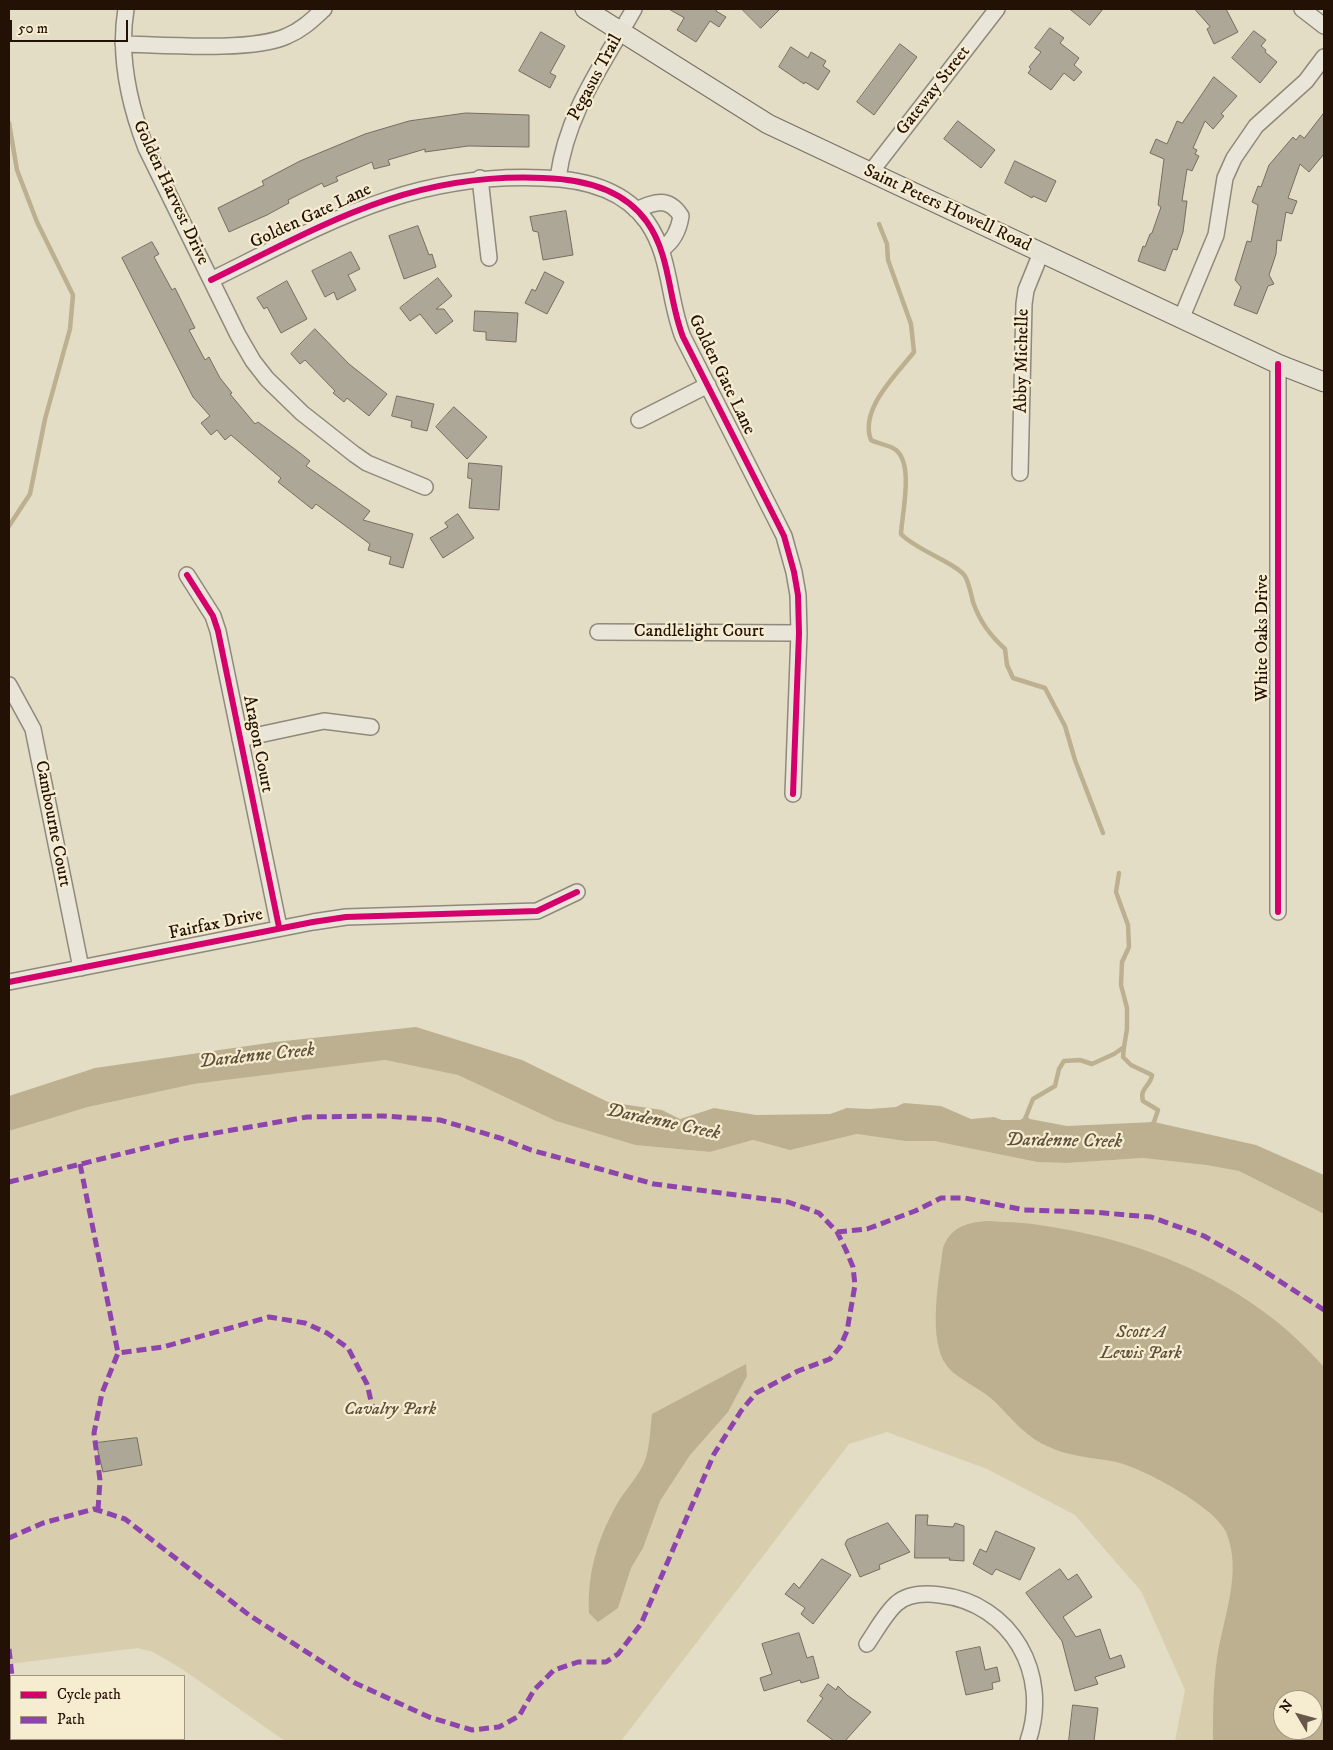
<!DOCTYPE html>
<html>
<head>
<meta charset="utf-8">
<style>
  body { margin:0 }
  #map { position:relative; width:1333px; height:1750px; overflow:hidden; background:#e4ddc5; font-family:"IM FELL DW Pica",serif }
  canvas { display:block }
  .frame { position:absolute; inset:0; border:10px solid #231106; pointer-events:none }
  .legend { position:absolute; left:10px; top:1675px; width:175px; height:65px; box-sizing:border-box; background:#f6edd1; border:1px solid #a29580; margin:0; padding:6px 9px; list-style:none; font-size:15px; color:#231106 }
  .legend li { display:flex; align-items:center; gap:10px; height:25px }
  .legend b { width:25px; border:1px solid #a29580 }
  .north { position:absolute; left:1273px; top:1690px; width:50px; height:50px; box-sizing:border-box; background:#f6edd1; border:1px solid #a29580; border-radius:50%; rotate:307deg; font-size:14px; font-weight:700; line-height:20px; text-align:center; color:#231106 }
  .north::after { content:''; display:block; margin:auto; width:18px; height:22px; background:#675849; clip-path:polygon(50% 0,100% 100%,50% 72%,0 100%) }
  .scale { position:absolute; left:10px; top:20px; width:118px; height:22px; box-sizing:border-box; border:2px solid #231106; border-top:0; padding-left:6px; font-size:15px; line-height:18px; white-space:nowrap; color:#231106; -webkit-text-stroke:4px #f6edd1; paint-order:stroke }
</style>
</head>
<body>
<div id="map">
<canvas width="1333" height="1750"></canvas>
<div class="frame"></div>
<ul class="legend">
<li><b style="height:6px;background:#d6006c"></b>Cycle path</li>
<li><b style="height:6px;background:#8e44ad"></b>Path</li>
</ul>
<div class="north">N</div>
<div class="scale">50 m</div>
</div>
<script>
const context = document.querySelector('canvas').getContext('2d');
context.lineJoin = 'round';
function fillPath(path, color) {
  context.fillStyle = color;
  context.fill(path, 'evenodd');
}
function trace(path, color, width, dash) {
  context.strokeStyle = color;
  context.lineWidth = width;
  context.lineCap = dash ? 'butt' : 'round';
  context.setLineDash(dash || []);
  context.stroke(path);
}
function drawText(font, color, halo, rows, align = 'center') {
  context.font = font + ' "IM FELL DW Pica",serif';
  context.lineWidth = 4.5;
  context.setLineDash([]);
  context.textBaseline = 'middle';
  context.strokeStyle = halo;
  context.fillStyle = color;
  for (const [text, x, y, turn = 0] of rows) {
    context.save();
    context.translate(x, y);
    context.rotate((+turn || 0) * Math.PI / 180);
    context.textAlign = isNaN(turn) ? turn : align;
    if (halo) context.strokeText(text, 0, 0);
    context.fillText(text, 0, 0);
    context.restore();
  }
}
fillPath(new Path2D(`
  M 385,1060 L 458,1075 L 556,1121 L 635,1145 L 710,1152 L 753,1140 L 790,1150 L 857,1134 L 905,1141 L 934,1141 L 1037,1162 L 1067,1163 L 1143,1158 L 1206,1165 L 1239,1171 L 1324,1214 L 1324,1741 L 1175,1741 L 1185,1690 L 1141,1591 L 1075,1515 L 987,1469 L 887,1432 L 849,1444 L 621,1741 L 285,1741 L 182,1669 L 153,1652 L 138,1648 L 9,1664 L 9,1131 L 88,1107 L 194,1084 ZM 1283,1700 L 1313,1700 L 1313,1730 L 1283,1730 Z`), '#d8cdad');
fillPath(new Path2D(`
  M 416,1027 L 522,1060 L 608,1102 L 662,1110 L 680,1119 L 714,1108 L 756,1115 L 830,1114 L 847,1108 L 870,1109 L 896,1107 L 904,1103 L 941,1106 L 971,1119 L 994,1117 L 1002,1120 L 1020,1120 L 1027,1116 L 1030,1119 L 1067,1126 L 1154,1122 L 1256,1145 L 1324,1175 L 1324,1214 L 1239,1171 L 1206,1165 L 1143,1158 L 1067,1163 L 1037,1162 L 934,1141 L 905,1141 L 857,1134 L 790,1150 L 753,1140 L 710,1152 L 635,1145 L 556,1121 L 458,1075 L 385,1060 L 194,1084 L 88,1107 L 9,1131 L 9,1096 L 95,1068 L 275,1042 Z
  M 986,1221 C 1003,1222 1021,1222 1039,1225 C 1146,1240 1252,1284 1324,1367 L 1324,1741 L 1213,1741 C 1213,1714 1213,1686 1217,1658 C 1223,1618 1243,1572 1226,1532 C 1215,1507 1143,1468 1116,1462 C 1092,1457 1069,1457 1047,1446 C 1024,1436 1010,1416 993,1400 C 980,1388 957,1379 947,1366 C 927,1340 939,1279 943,1248 C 950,1228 965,1223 986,1221 ZM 1283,1700 L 1313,1700 L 1313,1730 L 1283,1730 Z
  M 746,1364 L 747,1376 L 728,1412 L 690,1455 L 660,1501 L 643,1548 L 631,1568 L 618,1608 L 598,1622 L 589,1613 C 587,1571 599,1534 620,1499 C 628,1487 638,1476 644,1463 C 650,1448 650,1430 652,1414 Z`), '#bcb091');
trace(new Path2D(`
  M 9,123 L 17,170 L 37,222 L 73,295 L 70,329 L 45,419 L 30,494 L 9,526
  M 879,224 L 887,244 L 888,260 L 911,324 L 914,352 C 897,374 859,409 871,440 C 878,444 891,445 896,450 C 914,465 902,513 901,534 C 916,550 956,563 965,576 C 969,583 971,594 973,602 C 980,622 990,635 1005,649 L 1007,665 L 1013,678 L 1045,688 L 1065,726 L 1075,760 L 1103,833
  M 1124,1047 L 1123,1057 L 1131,1065 L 1152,1075 C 1151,1086 1139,1088 1143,1101 L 1158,1110 L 1154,1122 L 1150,1126
  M 1025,1119 L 1033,1099 L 1055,1086 L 1059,1069 L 1064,1061 L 1080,1060 L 1092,1064 L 1114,1054 L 1124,1047 L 1127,1029 L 1127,1008 L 1121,985 L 1122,962 L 1129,947 L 1128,925 L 1116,892 L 1119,873`), '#bcb091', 4.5);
const building = new Path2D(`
  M 669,9 L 717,9 L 716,11 L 726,17 L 719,27 L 710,21 L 696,42 L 677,30 L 684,18 Z
  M 742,9 L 780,9 L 761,28 Z
  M 1070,9 L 1103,9 L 1090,25 Z
  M 1195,9 L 1226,9 L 1238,32 L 1214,44 L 1207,29 L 1210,27 Z
  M 1050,28 L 1064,38 L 1060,43 L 1079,58 L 1074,65 L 1082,72 L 1074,81 L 1064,73 L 1051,90 L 1028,73 L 1031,69 L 1029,67 L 1041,52 L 1035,48 Z
  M 1254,31 L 1266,40 L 1261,46 L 1266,50 L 1265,52 L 1277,62 L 1260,83 L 1232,58 Z
  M 541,32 L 565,46 L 550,73 L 556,76 L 550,88 L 519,71 Z
  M 900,44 L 917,57 L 874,115 L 857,102 Z
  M 791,47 L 808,58 L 811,52 L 826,61 L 823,66 L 830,71 L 818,90 L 805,82 L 804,84 L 779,67 Z
  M 1214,77 L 1237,96 L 1221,114 L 1224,116 L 1213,129 L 1205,121 L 1193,148 L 1197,150 L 1195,154 L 1199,156 L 1192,171 L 1187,169 L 1182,201 L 1187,201 L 1183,232 L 1177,250 L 1173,249 L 1165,271 L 1138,261 L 1143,246 L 1145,247 L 1150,234 L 1152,233 L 1161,207 L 1158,205 L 1164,159 L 1150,153 L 1156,139 L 1167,144 L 1177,121 L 1182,123 Z
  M 466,113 L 529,115 L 529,147 L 468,146 L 425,152 L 425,149 L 388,160 L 390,165 L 374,169 L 372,162 L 336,177 L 338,181 L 324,187 L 322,183 L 288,200 L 289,203 L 267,215 L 229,232 L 218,208 L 264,185 L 262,181 L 300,161 L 365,134 L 409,121 Z
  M 1324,113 L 1324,154 L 1309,172 L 1300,164 L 1288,198 L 1297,201 L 1292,214 L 1286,212 L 1281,241 L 1277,240 L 1276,254 L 1269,275 L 1274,284 L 1268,286 L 1257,314 L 1234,305 L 1241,287 L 1235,280 L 1247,241 L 1251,242 L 1258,205 L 1252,202 L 1258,186 L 1261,187 L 1269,165 L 1293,137 L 1296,140 L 1300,135 L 1304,138 Z
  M 958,121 L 995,150 L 981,168 L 944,139 Z
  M 1015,161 L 1056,181 L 1046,202 L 1033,196 L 1032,198 L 1005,183 Z
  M 566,211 L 573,255 L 543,260 L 538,232 L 533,231 L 530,217 Z
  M 418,226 L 429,255 L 432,254 L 436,267 L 404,279 L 389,236 Z
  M 152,242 L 159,254 L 154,257 L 172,290 L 175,288 L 195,328 L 189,330 L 205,360 L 209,357 L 220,378 L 232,393 L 230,394 L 255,424 L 258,422 L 300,453 L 310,461 L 306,466 L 370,511 L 363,520 L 413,534 L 403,568 L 389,564 L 391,557 L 368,550 L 370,544 L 316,504 L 312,509 L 278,482 L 281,478 L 231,435 L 225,440 L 217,430 L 211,435 L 201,423 L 210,416 L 193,397 L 122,258 Z
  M 351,252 L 360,269 L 348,275 L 356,290 L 337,300 L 334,292 L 325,297 L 312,271 Z
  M 545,272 L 564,282 L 547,314 L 525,303 L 532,289 L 535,291 Z
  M 438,278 L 452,296 L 436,309 L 444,309 L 453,321 L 436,334 L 420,314 L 410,321 L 400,308 Z
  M 287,281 L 307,319 L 281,333 L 267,307 L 264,309 L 257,298 Z
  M 475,311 L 518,313 L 516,342 L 486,340 L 486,332 L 474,331 Z
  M 315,329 L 349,364 L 387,394 L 369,416 L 347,398 L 344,402 L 333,393 L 335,391 L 305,360 L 300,364 L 291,354 Z
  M 397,396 L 434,404 L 427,431 L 411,427 L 412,421 L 392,416 Z
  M 454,407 L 487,437 L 467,459 L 436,427 Z
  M 469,463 L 502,466 L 499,510 L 469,508 L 472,479 L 468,478 Z
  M 458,514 L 474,538 L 443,558 L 430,538 L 448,527 L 445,523 Z
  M 137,1438 L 142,1465 L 103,1472 L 96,1443 Z
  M 916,1515 L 928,1515 L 927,1525 L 953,1527 L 955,1523 L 964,1526 L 964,1561 L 949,1560 L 950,1558 L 915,1558 Z
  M 888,1523 L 910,1552 L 879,1565 L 880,1569 L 860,1577 L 845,1544 L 847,1540 Z
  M 996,1531 L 1035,1548 L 1020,1580 L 996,1569 L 992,1575 L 973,1564 L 980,1549 L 986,1552 Z
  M 822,1559 L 851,1575 L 813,1624 L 801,1614 L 805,1608 L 785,1594 L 794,1583 L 799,1588 Z
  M 1060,1569 L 1068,1580 L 1077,1574 L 1092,1597 L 1063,1617 L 1076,1637 L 1100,1629 L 1110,1659 L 1121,1655 L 1125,1667 L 1095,1677 L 1098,1684 L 1075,1691 L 1062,1641 L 1026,1593 Z
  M 799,1633 L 807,1658 L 813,1656 L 819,1678 L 801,1683 L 800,1680 L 764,1691 L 760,1678 L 772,1674 L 762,1644 Z
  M 980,1647 L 985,1670 L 997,1667 L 1000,1681 L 992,1683 L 993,1689 L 966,1695 L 956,1652 Z
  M 828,1684 L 836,1690 L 838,1686 L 847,1695 L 871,1712 L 845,1741 L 834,1741 L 807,1721 L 823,1698 L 820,1696 Z
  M 1073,1705 L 1098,1708 L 1094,1741 L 1069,1741 Z`);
fillPath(building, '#ada797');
trace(building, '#756e61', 1);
const minor = new Path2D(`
  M 126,9 C 118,57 129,104 146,148 L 238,335 L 253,361 L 267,379 L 302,413 L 354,454 L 367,463 L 425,487
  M 1302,9 L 1324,26
  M 123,44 C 164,45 252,52 287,36 C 302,30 313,19 324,9
  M 870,173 L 997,9
  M 480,178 L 489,258
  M 558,178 C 567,112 602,66 634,9
  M 636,210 C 655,202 668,196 681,216 C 679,229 674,241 662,249
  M 211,280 C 325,224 411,172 543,178 C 582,179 623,188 647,222 C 671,256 668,299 683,337 L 776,520 L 784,536 L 794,572 L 798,595 L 799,633 L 793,794
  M 1181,319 L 1216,235 L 1225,178 L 1234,158 L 1256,126 L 1306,81 L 1324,57
  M 1278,364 L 1278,912
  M 639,420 L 708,385
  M 1020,473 L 1024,304 L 1026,290 L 1041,253
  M 187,575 L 213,616 L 218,631 L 279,927
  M 598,632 L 799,633
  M 9,685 L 33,729 L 81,968
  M 240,739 L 324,721 L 371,727
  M 9,982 L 313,922 L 346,917 L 537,911 L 577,892
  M 867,1644 C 876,1631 885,1614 896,1604 C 908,1593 925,1593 940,1595 C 1012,1603 1051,1675 1028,1741`);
const major = new Path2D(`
  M 585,9 L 768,124 L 1278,364 L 1324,382`);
trace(minor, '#8f897b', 18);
trace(major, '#756e61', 21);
trace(minor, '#e9e6d9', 15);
trace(major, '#e5e1d3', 19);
trace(new Path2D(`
  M 80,1164 L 118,1353
  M 9,1182 L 181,1139 L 307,1117 L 383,1116 L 440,1120 L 500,1138 L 531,1150 L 654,1184 L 788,1202 L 819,1213 L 837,1232 L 846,1250 L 853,1267 L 855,1285 L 847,1331 L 840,1347 L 830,1359 L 798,1371 L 756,1393 L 741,1411 L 714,1454 L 641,1624 L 618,1654 L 606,1662 L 578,1662 L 554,1670 L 534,1690 L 519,1716 L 499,1727 L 472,1730 L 429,1717 L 355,1683 L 249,1615 L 125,1519 L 94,1509 L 43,1523 L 9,1538
  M 837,1232 L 867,1229 L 915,1211 L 941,1198 L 965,1198 L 1024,1210 L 1092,1212 L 1151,1217 L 1204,1236 L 1255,1265 L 1324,1310
  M 98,1510 L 100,1480 L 94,1433 L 102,1393 L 118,1353 L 163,1347 L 269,1317 L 305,1323 L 327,1333 L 348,1348 L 367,1384 L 375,1418
  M 9,1649 L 12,1676`), '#8e44ad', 5, [10, 5]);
trace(new Path2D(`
  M 211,280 C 325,224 411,172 543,178 C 582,179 623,188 647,222 C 671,256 668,299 683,337 L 776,520 L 784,536 L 794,572 L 798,595 L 799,633 L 793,794
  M 1278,364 L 1278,912
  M 187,575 L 213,616 L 218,631 L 279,927
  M 9,982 L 313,922 L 346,917 L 537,911 L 577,892`), '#d6006c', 6);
drawText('18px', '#231106', '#f6edd1', [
  ["Pegasus Trail",596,78,-62],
  ["Gateway Street",934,91,-52],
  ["Golden Harvest Drive",170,193,65],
  ["Saint Peters Howell Road",947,209,25],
  ["Golden Gate Lane",311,217,-25],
  ["Abby Michelle",1023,361,-89],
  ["Golden Gate Lane",721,375,64],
  ["Candlelight Court",699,632],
  ["White Oaks Drive",1263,638,-90],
  ["Aragon Court",257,744,79],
  ["Cambourne Court",52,824,79],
  ["Fairfax Drive",216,925,-12]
]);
drawText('italic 18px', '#5f4e3a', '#f6edd1', [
  ["Scott A",1141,1333],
  ["Lewis Park",1141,1354],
  ["Cavalry Park",390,1410]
]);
drawText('italic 19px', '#60503b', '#f6edd1', [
  ["Dardenne Creek",257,1057,-6],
  ["Dardenne Creek",663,1123,12],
  ["Dardenne Creek",1064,1142,1]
]);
</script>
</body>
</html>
